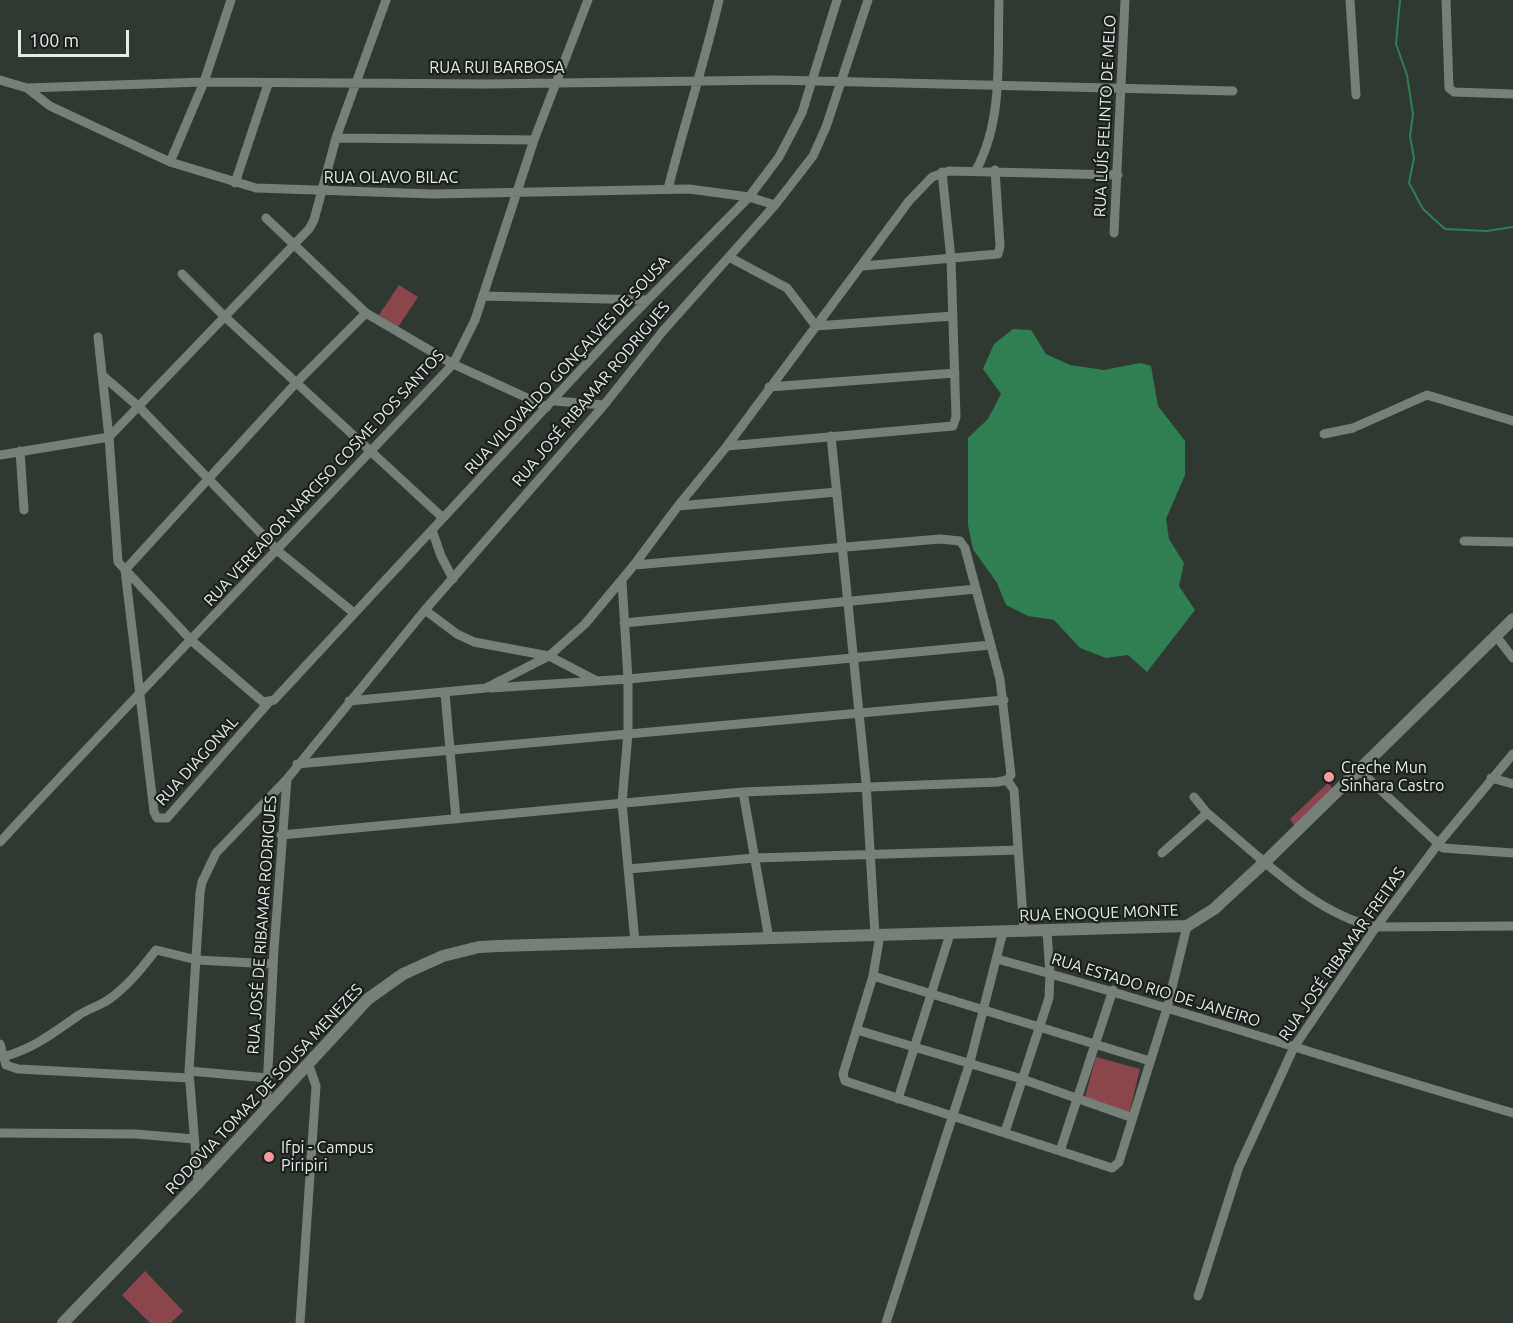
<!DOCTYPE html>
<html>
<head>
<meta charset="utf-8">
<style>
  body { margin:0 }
  #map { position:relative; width:1513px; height:1323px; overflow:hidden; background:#2f3932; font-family:Ubuntu,sans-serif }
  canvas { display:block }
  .scale { position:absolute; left:18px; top:30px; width:111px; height:27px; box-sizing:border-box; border:3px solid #e5ece7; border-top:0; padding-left:8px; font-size:18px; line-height:21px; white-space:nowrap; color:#e5ece7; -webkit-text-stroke:4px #1a1f1c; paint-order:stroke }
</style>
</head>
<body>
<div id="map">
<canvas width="1513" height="1323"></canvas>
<div class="scale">100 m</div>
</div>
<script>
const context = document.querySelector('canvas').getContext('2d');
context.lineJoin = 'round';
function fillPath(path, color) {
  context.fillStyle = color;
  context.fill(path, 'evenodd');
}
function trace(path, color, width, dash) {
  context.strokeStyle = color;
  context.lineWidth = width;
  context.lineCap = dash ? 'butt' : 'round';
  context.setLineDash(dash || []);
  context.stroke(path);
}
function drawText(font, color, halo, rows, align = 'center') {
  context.font = font + ' Ubuntu,sans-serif';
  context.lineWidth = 4.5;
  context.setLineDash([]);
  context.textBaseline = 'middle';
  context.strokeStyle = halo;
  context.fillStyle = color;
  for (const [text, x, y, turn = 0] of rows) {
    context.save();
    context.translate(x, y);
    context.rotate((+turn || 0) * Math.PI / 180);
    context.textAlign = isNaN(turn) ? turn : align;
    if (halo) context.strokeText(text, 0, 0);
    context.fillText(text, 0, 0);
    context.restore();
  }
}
fillPath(new Path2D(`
  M 399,285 L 418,297 L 398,327 L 379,315 Z
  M 1328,783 L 1333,789 L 1295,827 L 1290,819 Z
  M 1096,1057 L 1140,1069 L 1129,1114 L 1084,1100 Z
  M 145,1271 L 183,1311 L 171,1323 L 150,1323 L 122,1295 Z`), '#8a464b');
fillPath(new Path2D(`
  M 1013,329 L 1031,330 L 1046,354 L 1070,365 L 1104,370 L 1140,363 L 1151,366 L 1158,406 L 1185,441 L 1185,475 L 1166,519 L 1169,539 L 1184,563 L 1179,586 L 1195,610 L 1147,672 L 1128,655 L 1106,658 L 1080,648 L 1054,620 L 1028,616 L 1006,605 L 997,583 L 973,549 L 968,525 L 968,438 L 988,419 L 1001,394 L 983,369 L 994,344 Z`), '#307f52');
trace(new Path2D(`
  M 1400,0 L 1396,44 L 1407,75 L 1413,114 L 1410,136 L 1414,158 L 1409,183 L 1423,209 L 1445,229 L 1487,231 L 1513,227`), '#307f52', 2);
trace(new Path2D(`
  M 1350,0 L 1356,95
  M 1446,0 L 1449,88 L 1454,92 L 1513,94
  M 0,80 L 27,88 L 204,82 L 486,84 L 776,80 L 1233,91
  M 27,88 L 50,106 L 170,162 L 256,188 L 433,194 L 689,189 L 749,197 L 775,205
  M 336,138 L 534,140
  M 170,162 L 204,82 L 231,0
  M 976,170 C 1004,119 997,57 999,0
  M 235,183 L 268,84
  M 668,189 C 684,125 704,64 719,0
  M 266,218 L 366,313 L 453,364 L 547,407
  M 1114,233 L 1125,0
  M 729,257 L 787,288 L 816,326
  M 863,266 L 998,254 L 1000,246 L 995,170
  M 182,274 L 224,316 L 443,518
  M 483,296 L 647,300
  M 816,326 L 953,316
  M 98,337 L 109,437 L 118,562 L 192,641 L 263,702 L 274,700 L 612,336 L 749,197 L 779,157 L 802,113 L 837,0
  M 103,376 L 139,407 L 278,551 L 354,613
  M 769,387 L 955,373
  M 555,401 L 604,405
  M 1324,434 L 1353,428 L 1427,395 L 1513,421
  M 831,436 L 866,782 L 875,935
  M 727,446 L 953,426 L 956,417 L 951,259 L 942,172
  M 20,451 L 24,510
  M 0,455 L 109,437 L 309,229 L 314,220 L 336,138 L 386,0
  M 678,506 L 837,492
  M 432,530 L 441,556 L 453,579
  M 1464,541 L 1513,542
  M 622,581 L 628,679 L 628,733 L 622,803 L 635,942
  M 425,610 L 457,634 L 474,642 L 549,656 L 597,681
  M 624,623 L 976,589
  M 1496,636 L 1513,658
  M 491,688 L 628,679 L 991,645
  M 445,693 L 456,819
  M 349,701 L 486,688 L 549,656 L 585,624 L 634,565 L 678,506 L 727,446 L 909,201 L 932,177 L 949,171 L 1118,175
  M 269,702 L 167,818 L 157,818 L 154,812 L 125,570 L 296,383 L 366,313
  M 297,764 L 1004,700
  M 1359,770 L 1443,848 L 1513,853
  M 1491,778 L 1513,784
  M 1007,780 L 1014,790 L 1024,932
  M 743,792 L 769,939
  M 1194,797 L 1207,813 C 1255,852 1314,915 1376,927 L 1513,926
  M 281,835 L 743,792 L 998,782 L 1007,780 L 1011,775 L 1000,679 L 965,548 L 960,541 L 940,539 L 634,565
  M 0,842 C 149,681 303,524 453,364 L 475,320 L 534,140 L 588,0
  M 1162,853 L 1207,813
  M 628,869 L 755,858 L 1018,850
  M 880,935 L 873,976 L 843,1074 L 845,1081 L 1112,1168 L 1119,1162 L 1167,1008 L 1187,926
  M 997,959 C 1170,1006 1341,1063 1513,1113
  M 873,976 L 1150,1061
  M 857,1030 L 1022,1079 L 1133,1118
  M 0,1044 L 6,1065 L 18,1069 L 189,1078
  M 3,1057 C 35,1048 53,1033 79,1015 C 88,1009 99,1006 108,1000 C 128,986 141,969 156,950 L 197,960 L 273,964
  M 189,1071 L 268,1078
  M 898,1099 L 950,934
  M 266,1109 L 274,949 L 287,779
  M 1005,1132 L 1049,998 L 1050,974 L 1047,932
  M 0,1133 L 136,1134 L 194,1139
  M 1060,1151 L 1113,990
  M 198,1183 L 189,1071 L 200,893 L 202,882 L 216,853 L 287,779 L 425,610 L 604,405 L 663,331 L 775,205 L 813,156 L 826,127 L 868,0
  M 1198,1296 L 1239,1167 L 1294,1047 L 1376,927 L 1438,844 L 1513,754
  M 300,1323 L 316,1086 L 308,1063
  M 886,1323 L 970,1062 L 1003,932`), '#758078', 9);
trace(new Path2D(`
  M 63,1323 L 198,1183 L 368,999 L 403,974 L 443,956 L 479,947 L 498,946 L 1187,926 L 1214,909 L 1266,861 L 1513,619`), '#758078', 12);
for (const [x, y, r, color] of [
  [1329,777,6,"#f49b9f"],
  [269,1157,6,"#f49b9f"]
]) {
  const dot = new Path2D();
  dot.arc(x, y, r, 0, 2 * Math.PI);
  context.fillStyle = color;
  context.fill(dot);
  trace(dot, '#1a1f1c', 2);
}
drawText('16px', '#e5ece7', '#1a1f1c', [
  ["RUA RUI BARBOSA",497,68],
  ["RUA LUÍS FELINTO DE MELO",1105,116,-87],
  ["RUA OLAVO BILAC",391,178],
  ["RUA VILOVALDO GONÇALVES DE SOUSA",567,365,-47],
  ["RUA JOSÉ RIBAMAR RODRIGUES",591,394,-50],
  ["RUA VEREADOR NARCISO COSME DOS SANTOS",324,478,-47],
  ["RUA DIAGONAL",197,761,-48],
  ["RUA ENOQUE MONTE",1099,913,-2],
  ["RUA JOSÉ DE RIBAMAR RODRIGUES",262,925,-86],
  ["RUA JOSÉ RIBAMAR FREITAS",1342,954,-55],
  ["RUA ESTADO RIO DE JANEIRO",1156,990,17],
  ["RODOVIA TOMAZ DE SOUSA MENEZES",264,1089,-47]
]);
drawText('16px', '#e5ece7', '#1a1f1c', [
  ["Creche Mun",1341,768],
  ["Sinhara Castro",1341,786],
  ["Ifpi - Campus",281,1148],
  ["Piripiri",281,1166]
], 'left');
</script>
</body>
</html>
